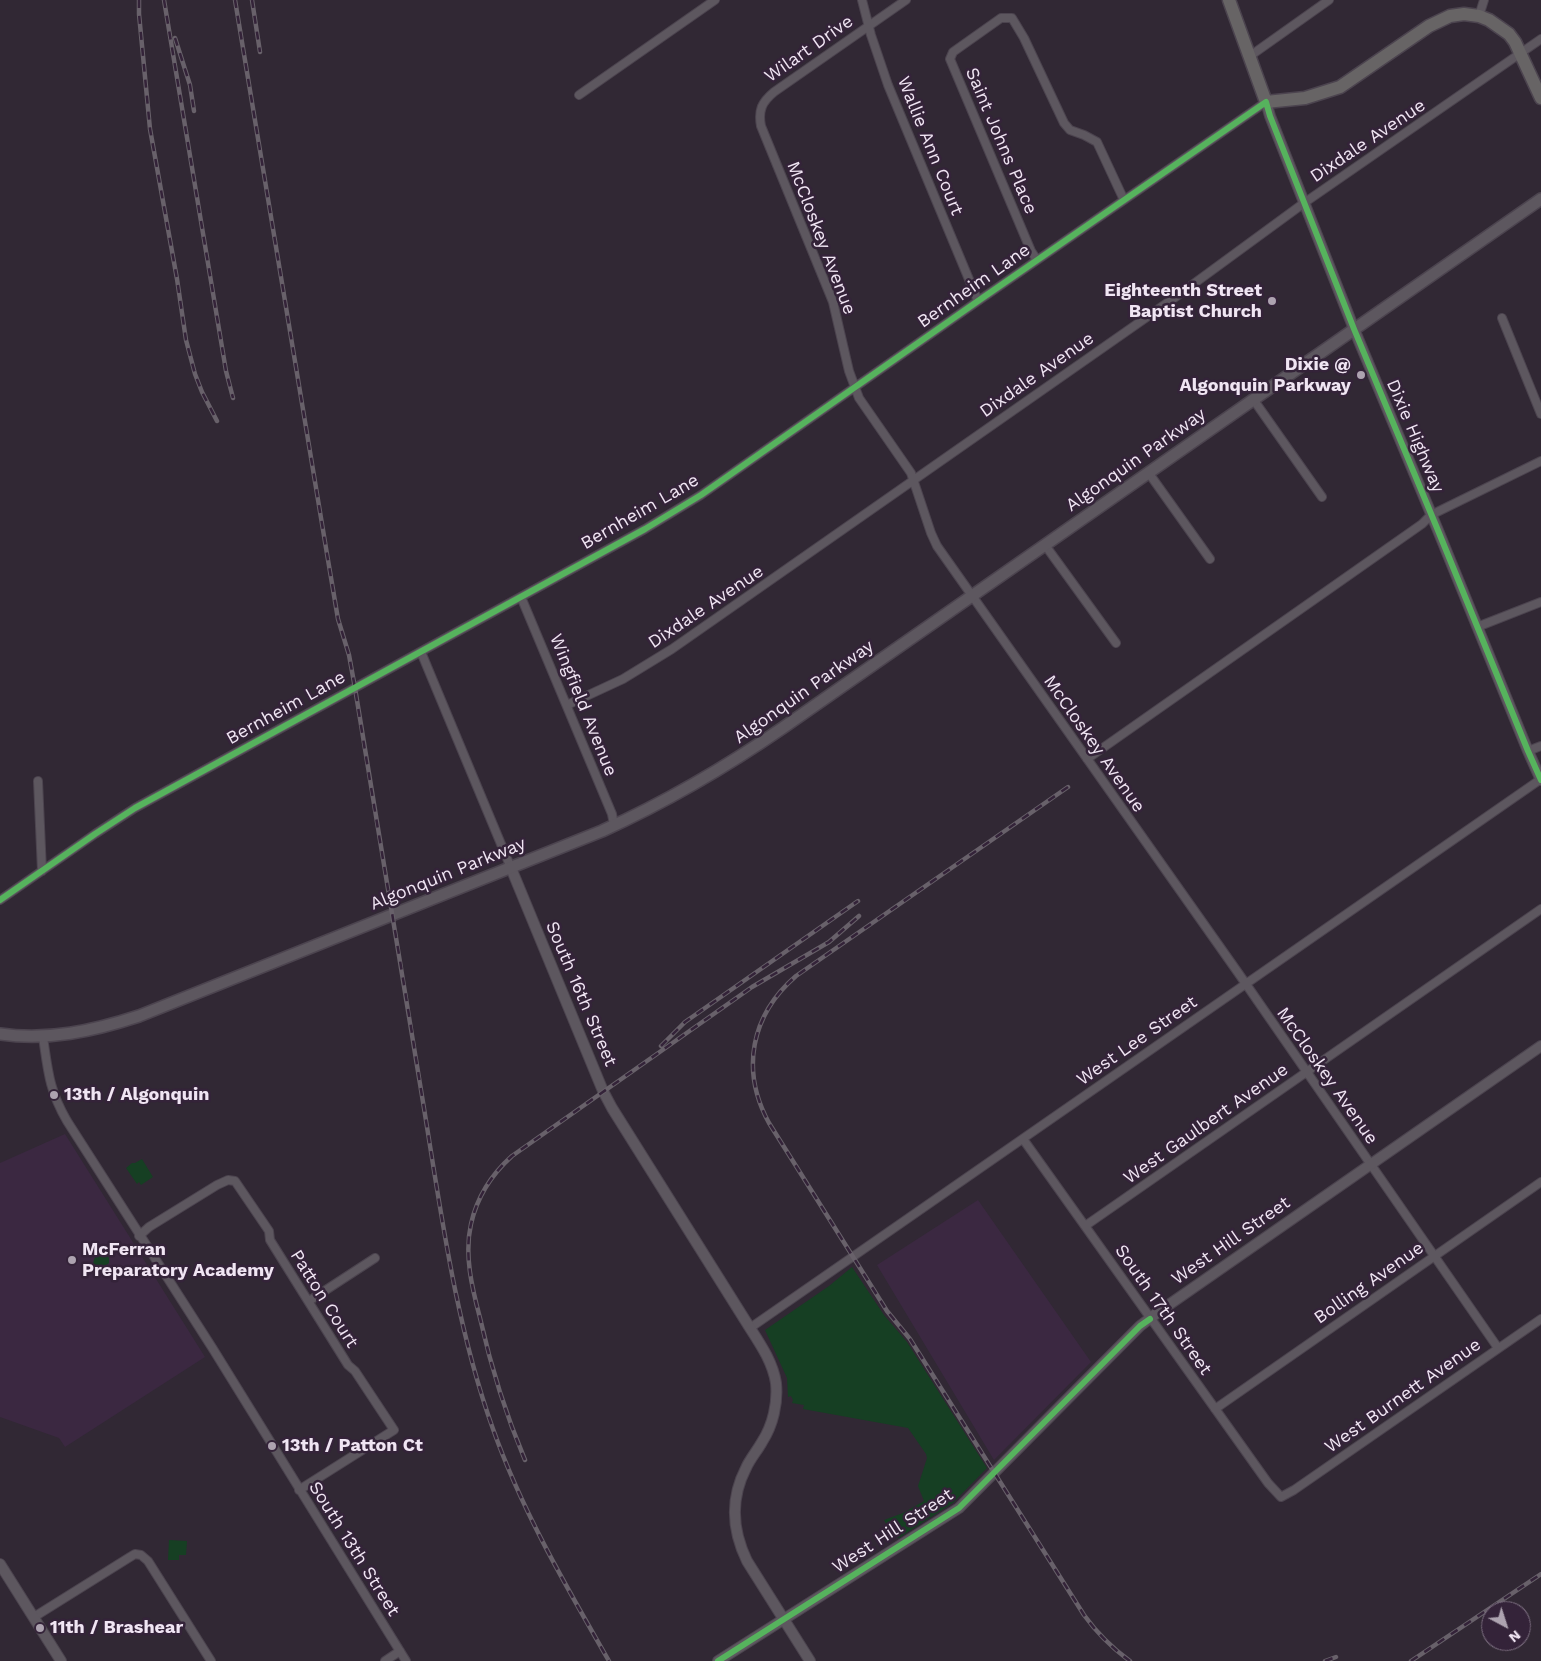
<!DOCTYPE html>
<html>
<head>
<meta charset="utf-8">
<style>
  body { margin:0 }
  #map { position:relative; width:1541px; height:1661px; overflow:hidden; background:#312834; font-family:"Work Sans",sans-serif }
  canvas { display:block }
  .north { position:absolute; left:1481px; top:1601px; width:50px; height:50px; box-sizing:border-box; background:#342339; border:1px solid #7f7183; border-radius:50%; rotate:140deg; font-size:14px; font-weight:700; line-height:20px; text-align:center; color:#f0e5f3 }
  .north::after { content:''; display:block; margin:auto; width:18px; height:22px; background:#ada3b0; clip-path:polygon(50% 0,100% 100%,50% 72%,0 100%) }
</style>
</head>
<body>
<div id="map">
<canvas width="1541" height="1661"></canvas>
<div class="north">N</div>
</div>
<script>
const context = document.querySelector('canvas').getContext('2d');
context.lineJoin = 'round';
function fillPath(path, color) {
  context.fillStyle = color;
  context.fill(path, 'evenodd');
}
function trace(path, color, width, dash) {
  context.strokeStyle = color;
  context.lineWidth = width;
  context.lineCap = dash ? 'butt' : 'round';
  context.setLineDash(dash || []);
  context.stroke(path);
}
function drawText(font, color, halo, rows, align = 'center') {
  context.font = font + ' "Work Sans",sans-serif';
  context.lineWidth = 5;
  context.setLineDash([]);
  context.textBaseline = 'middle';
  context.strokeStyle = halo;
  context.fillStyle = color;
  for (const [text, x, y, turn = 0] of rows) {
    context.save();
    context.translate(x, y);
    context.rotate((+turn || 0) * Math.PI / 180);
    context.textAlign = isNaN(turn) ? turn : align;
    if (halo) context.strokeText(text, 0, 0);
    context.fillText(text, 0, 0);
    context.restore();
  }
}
fillPath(new Path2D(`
  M 65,1134 L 205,1357 L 65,1447 L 59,1438 L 0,1417 L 0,1163 Z
  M 978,1200 L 1091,1362 L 994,1460 L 877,1265 Z`), '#3b2841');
fillPath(new Path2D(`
  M 142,1159 L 153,1177 L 141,1185 L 139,1182 L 137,1184 L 126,1168 L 132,1163 L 135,1163 Z
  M 105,1249 L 109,1258 L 109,1263 L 101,1270 L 100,1268 L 95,1268 L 93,1264 C 94,1256 98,1252 105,1249 Z
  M 852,1267 L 884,1315 L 907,1342 L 987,1468 L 953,1503 L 899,1538 L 893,1536 L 884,1520 L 903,1513 L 924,1501 L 918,1486 L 927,1458 L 926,1454 L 908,1428 L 803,1409 L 804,1405 L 792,1403 L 793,1400 L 791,1396 L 788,1397 L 787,1378 L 765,1330 L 829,1286 Z
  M 169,1540 L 187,1541 L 186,1555 L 179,1555 L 179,1560 L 168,1560 Z`), '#163f23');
const minor = new Path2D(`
  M 862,0 L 871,35 L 888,85 L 978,301
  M 906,0 L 774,92 C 762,102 758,110 761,126 L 833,302 L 849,371 L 859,398 L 911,473 L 931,533 L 937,546 L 1239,974 L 1498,1348
  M 1479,16 L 1484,0
  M 1250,56 L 1329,0
  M 579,95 L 715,0
  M 1037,260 L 1031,251 L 950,59 L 953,52 L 1001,18 L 1012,18 L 1024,38 L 1064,123 L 1070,130 L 1084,135 L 1097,142 L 1124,200
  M 1502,318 L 1541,414
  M 1253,399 L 1322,497
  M 1148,472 L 1210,559
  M 1045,545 L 1116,643
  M 521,597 L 612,814 L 614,825
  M 1477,627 L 1541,602
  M 421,652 L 511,868
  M 567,705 L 623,679 L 672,649 L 1177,296 L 1304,203 L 1541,39
  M 1528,751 L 1541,746
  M 1087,759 L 1422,524 L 1431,515 L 1541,461
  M 38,781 L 42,871
  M 0,900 L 95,834 L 135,808 L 645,529 L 701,495 L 978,301 L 1266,102
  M 43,1037 C 48,1071 49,1090 67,1121 L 213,1349 L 406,1661
  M 1023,1139 L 1268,1483 L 1281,1497 L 1294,1490 L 1541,1319
  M 1085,1226 L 1541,909
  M 139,1236 L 149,1227 L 217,1185 L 228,1180 L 235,1181 L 269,1231 L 270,1240 L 348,1365 L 355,1371 L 394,1430 L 299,1490
  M 309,1301 L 375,1258
  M 750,1328 L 1541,779
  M 1215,1409 L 1541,1182
  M 34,1617 L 130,1557 L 135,1554 L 141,1555 L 148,1561 L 211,1661
  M 385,1661 L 400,1651`);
const tertiary = new Path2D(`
  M 1266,102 L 1270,116 L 1354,329 L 1437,528 L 1528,751 L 1541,780
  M 511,868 L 603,1091 L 612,1108 L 750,1328 C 761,1345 773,1363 776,1383 C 778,1403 773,1425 762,1442 C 757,1451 750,1459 746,1468 C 730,1499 732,1530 747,1561 L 810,1661
  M 0,1564 L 61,1661
  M 718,1661 L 959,1508 L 1140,1326 L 1157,1313 L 1541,1046`);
const secondary = new Path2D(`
  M 0,1034 C 48,1041 93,1031 139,1016 L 602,831 C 666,802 726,767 784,727 L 1541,199`);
const primary = new Path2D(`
  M 1229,0 L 1266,102 L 1305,98 L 1340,87 L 1429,26 L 1450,16 L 1464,14 L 1479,16 L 1489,20 L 1509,34 L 1515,42 L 1541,98`);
trace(minor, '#4c444f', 10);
trace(tertiary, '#4c444f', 12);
trace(secondary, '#4c444f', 14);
trace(primary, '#4c444f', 15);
trace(minor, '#5d575f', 8);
trace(tertiary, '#5d575f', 10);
trace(secondary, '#5d575f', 11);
trace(primary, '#676465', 12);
const rail = new Path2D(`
  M 139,0 L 139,14 L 150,129 L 177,279 L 186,340 L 195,374 L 202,392 L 217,421
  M 164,0 L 226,371 L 233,398
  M 235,0 L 327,554 L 338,619 L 349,655 L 355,688 C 376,822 400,956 421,1090 C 440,1204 454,1320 493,1429 C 522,1511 566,1586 609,1661
  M 252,0 L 260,52
  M 175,38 L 190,85 L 194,111
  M 1068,787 L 796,976 C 751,1015 740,1070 769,1123 L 887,1311 L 910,1339 L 1084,1615 C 1097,1633 1112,1648 1130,1661
  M 661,1046 L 685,1022 L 858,901
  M 525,1460 C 506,1415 491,1367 480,1318 C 472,1288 464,1255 471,1224 C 477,1197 492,1174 512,1156 L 752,987 L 829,942 L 859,916
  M 1325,1661 L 1336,1657
  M 1411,1661 L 1541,1574`);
trace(rail, '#68616a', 4.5);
trace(rail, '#342339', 2.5, [8]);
trace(new Path2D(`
  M 0,900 L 95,834 L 135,808 L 645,529 L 701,495 L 978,301 L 1266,102 L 1270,116 L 1354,329 L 1437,528 L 1528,751 L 1541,780
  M 718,1661 L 959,1508 L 1140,1326 L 1150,1319`), '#56b35d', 6);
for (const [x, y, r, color] of [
  [1272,301,5,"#ada3b0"],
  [1361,375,5,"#ada3b0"],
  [54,1095,5,"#ada3b0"],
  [72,1260,5,"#ada3b0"],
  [272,1446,5,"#ada3b0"],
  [40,1628,5,"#ada3b0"]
]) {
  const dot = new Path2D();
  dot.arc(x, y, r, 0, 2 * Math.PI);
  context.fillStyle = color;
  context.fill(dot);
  trace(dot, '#342339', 2);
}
drawText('18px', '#f0e5f3', '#342339', [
  ["Wilart Drive",809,49,-35],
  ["Saint Johns Place",1001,141,67],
  ["Dixdale Avenue",1368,141,-34],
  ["Wallie Ann Court",930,146,68],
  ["McCloskey Avenue",821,238,69],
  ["Bernheim Lane",974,286,-35],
  ["Dixdale Avenue",1037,375,-35],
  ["Dixie Highway",1415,436,67],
  ["Algonquin Parkway",1136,460,-35],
  ["Bernheim Lane",640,512,-30],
  ["Dixdale Avenue",706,607,-34],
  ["Algonquin Parkway",804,692,-35],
  ["Wingfield Avenue",583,705,68],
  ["Bernheim Lane",286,708,-29],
  ["McCloskey Avenue",1094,744,55],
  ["Algonquin Parkway",448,874,-22],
  ["South 16th Street",581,994,67],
  ["West Lee Street",1137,1041,-35],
  ["McCloskey Avenue",1327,1076,55],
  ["West Gaulbert Avenue",1206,1124,-35],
  ["West Hill Street",1231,1241,-35],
  ["Bolling Avenue",1369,1283,-35],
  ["Patton Court",324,1299,58],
  ["South 17th Street",1163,1310,55],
  ["West Burnett Avenue",1403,1396,-35],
  ["West Hill Street",893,1531,-33],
  ["South 13th Street",354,1549,58]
]);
drawText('bold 18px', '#f0e5f3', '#342339', [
  ["Eighteenth Street",1262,291,"right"],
  ["Baptist Church",1262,312,"right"],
  ["Dixie @",1351,365,"right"],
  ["Algonquin Parkway",1351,386,"right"],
  ["13th / Algonquin",64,1095],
  ["McFerran",82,1250],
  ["Preparatory Academy",82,1271],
  ["13th / Patton Ct",282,1446],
  ["11th / Brashear",50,1628]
], 'left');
</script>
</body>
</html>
